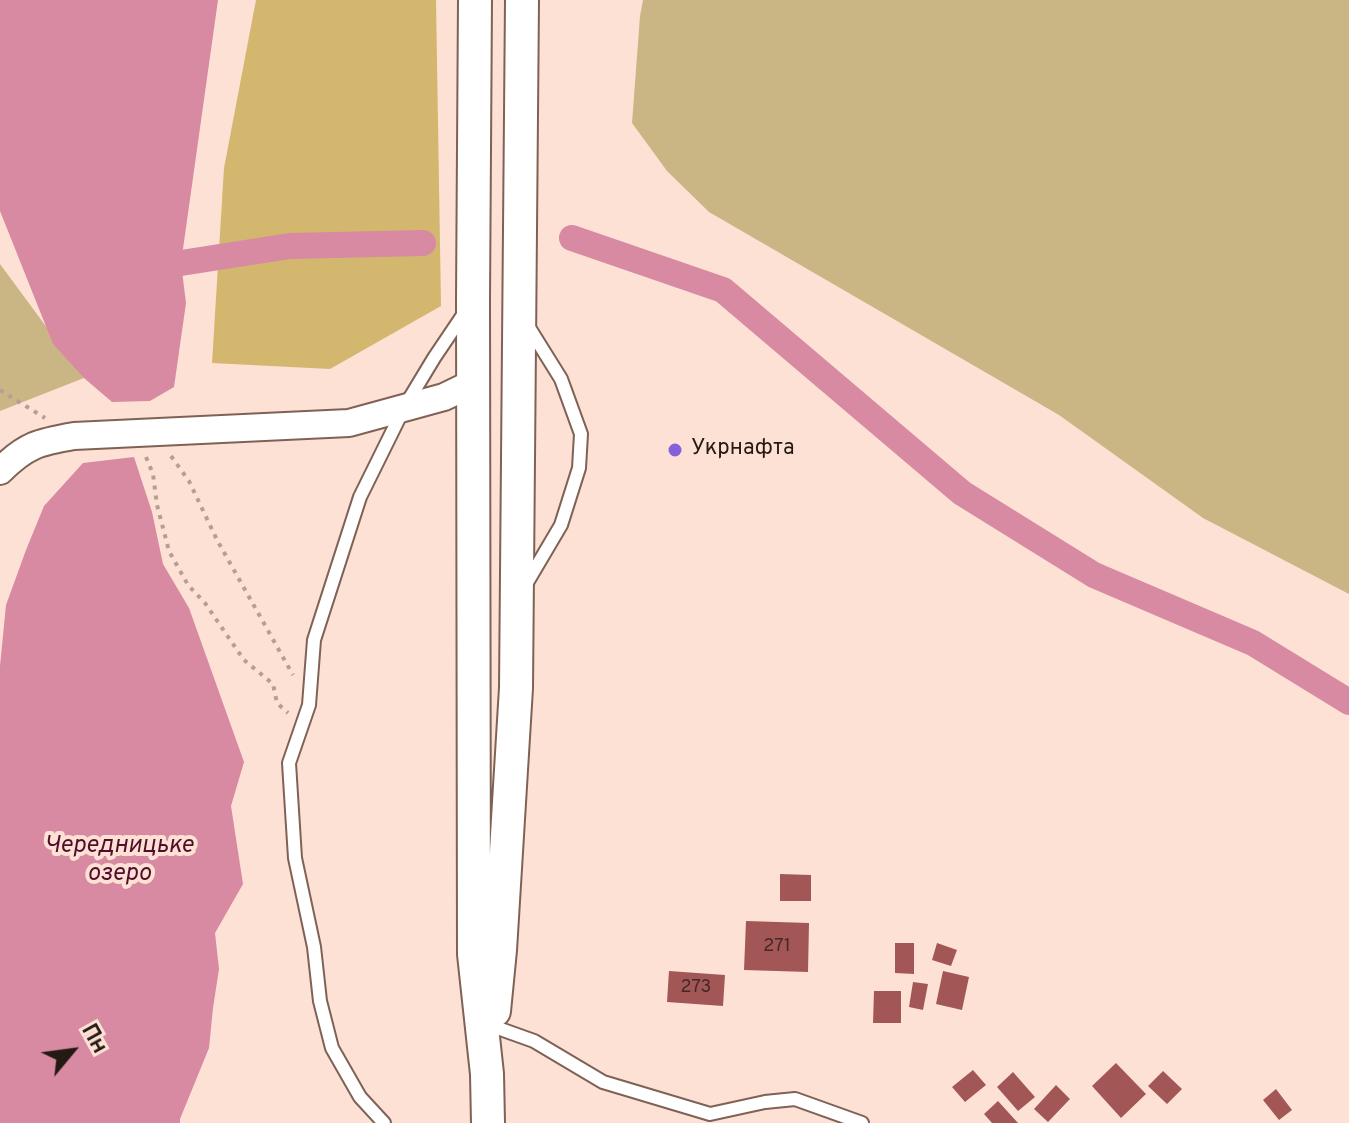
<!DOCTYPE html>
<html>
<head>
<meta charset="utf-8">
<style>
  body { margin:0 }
  #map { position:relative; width:1349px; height:1123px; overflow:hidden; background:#fde1d5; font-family:Overpass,sans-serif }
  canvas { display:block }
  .north { position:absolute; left:32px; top:1011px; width:80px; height:80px; -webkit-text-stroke:6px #fde1d5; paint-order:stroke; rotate:61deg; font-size:22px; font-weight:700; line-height:32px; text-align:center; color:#251914 }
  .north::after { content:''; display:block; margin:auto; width:28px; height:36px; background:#251914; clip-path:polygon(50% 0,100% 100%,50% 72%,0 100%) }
</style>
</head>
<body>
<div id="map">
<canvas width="1349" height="1123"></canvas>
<div class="north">Пн</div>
</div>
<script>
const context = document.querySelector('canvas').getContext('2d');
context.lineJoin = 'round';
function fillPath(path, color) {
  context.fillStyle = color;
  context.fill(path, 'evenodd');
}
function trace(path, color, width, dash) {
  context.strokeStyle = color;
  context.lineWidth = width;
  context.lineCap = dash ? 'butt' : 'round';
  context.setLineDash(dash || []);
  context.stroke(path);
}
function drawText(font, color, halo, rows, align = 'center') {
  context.font = font + ' Overpass,sans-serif';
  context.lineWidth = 8;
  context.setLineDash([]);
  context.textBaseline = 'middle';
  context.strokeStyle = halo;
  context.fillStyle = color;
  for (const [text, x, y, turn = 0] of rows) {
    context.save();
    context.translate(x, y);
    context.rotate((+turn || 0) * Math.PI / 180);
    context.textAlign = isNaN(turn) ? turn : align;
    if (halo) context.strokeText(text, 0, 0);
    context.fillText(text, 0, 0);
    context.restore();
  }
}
fillPath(new Path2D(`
  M 643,0 L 1349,0 L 1349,594 L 1203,518 L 1059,415 L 709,212 L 667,171 L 632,123 L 640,16 Z
  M 0,264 L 84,378 L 0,411 Z`), '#cab684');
fillPath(new Path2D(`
  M 256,0 L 436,0 L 441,306 L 330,369 L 212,363 L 224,168 Z`), '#d3b76e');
fillPath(new Path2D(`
  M 0,0 L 218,0 L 181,263 L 186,303 L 174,387 L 150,401 L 112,402 L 84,378 L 53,344 L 0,211 Z
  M 134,457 L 152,512 L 163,564 L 189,608 L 244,762 L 231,806 L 243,884 L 215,933 L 219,969 L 213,1008 L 209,1048 L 180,1119 L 180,1123 L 0,1123 L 0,666 L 6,605 L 26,550 L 44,506 L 83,463 Z`), '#d78aa2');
trace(new Path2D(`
  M 572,238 L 723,290 L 962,493 L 1094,575 L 1253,643 L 1349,702
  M 181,263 L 290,246 L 423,243`), '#d78aa2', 26);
fillPath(new Path2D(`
  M 780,874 L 811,875 L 811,901 L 780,901 Z
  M 746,921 L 809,923 L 808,972 L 744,970 Z
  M 895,943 L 914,943 L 914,974 L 895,973 Z
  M 937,943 L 957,950 L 951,966 L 932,960 Z
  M 669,971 L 725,975 L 723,1006 L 667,1002 Z
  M 943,971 L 969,977 L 962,1010 L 936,1004 Z
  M 913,982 L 928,984 L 923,1010 L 909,1007 Z
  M 874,991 L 901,991 L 901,1023 L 873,1023 Z
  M 1116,1063 L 1146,1094 L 1121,1118 L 1092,1086 Z
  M 973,1070 L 986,1085 L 965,1102 L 952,1087 Z
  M 1163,1071 L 1182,1089 L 1167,1104 L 1148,1086 Z
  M 1013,1072 L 1035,1097 L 1018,1111 L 997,1087 Z
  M 1056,1085 L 1070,1099 L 1048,1122 L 1034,1109 Z
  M 1276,1089 L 1292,1110 L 1279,1120 L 1263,1100 Z
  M 998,1101 L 1018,1123 L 992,1123 L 984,1114 Z`), '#a25756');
const service = new Path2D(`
  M 525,586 L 561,525 L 579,468 L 581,434 L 561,379 L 528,326
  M 492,1026 L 534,1041 L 603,1082 L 710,1114 L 765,1102 L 795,1099 L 862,1123
  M 384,1123 L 360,1097 L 332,1048 L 320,1001 L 314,947 L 295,858 L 289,763 L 309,705 L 314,640 L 360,497 L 405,406 L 434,358 L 465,312`);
const minor = new Path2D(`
  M 0,471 C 26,445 39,442 74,436 L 349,423 L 444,397 L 473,383`);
const tertiary = new Path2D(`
  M 475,0 L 473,299 L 474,954 L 487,1074 L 488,1123
  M 494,1011 L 500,950 L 516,688 L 522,0`);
trace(service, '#7f6255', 16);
trace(minor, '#7f6255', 30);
trace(tertiary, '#7f6255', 36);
trace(new Path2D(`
  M 0,390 L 45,418
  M 171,456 L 189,481 L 217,540 L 293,675
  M 146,457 L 153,474 L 157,505 L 169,551 L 188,585 L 205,603 L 244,660 L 273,684 L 277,703 L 288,713`), '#b59e94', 4, [4, 6]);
trace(service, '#fff', 12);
trace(minor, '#fff', 26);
trace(tertiary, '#fff', 32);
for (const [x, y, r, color] of [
  [675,450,8,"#8461db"]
]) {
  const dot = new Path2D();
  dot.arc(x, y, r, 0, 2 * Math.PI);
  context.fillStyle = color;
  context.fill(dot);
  trace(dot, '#fde1d5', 3);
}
drawText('18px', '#442824', null, [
  ["271",777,947],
  ["273",696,988]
]);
drawText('22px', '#251914', '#fde1d5', [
  ["Укрнафта",691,450]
], 'left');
drawText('italic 24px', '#520d2b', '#fde1d5', [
  ["Чередницьке",119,847],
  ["озеро",119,875]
]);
</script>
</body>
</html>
